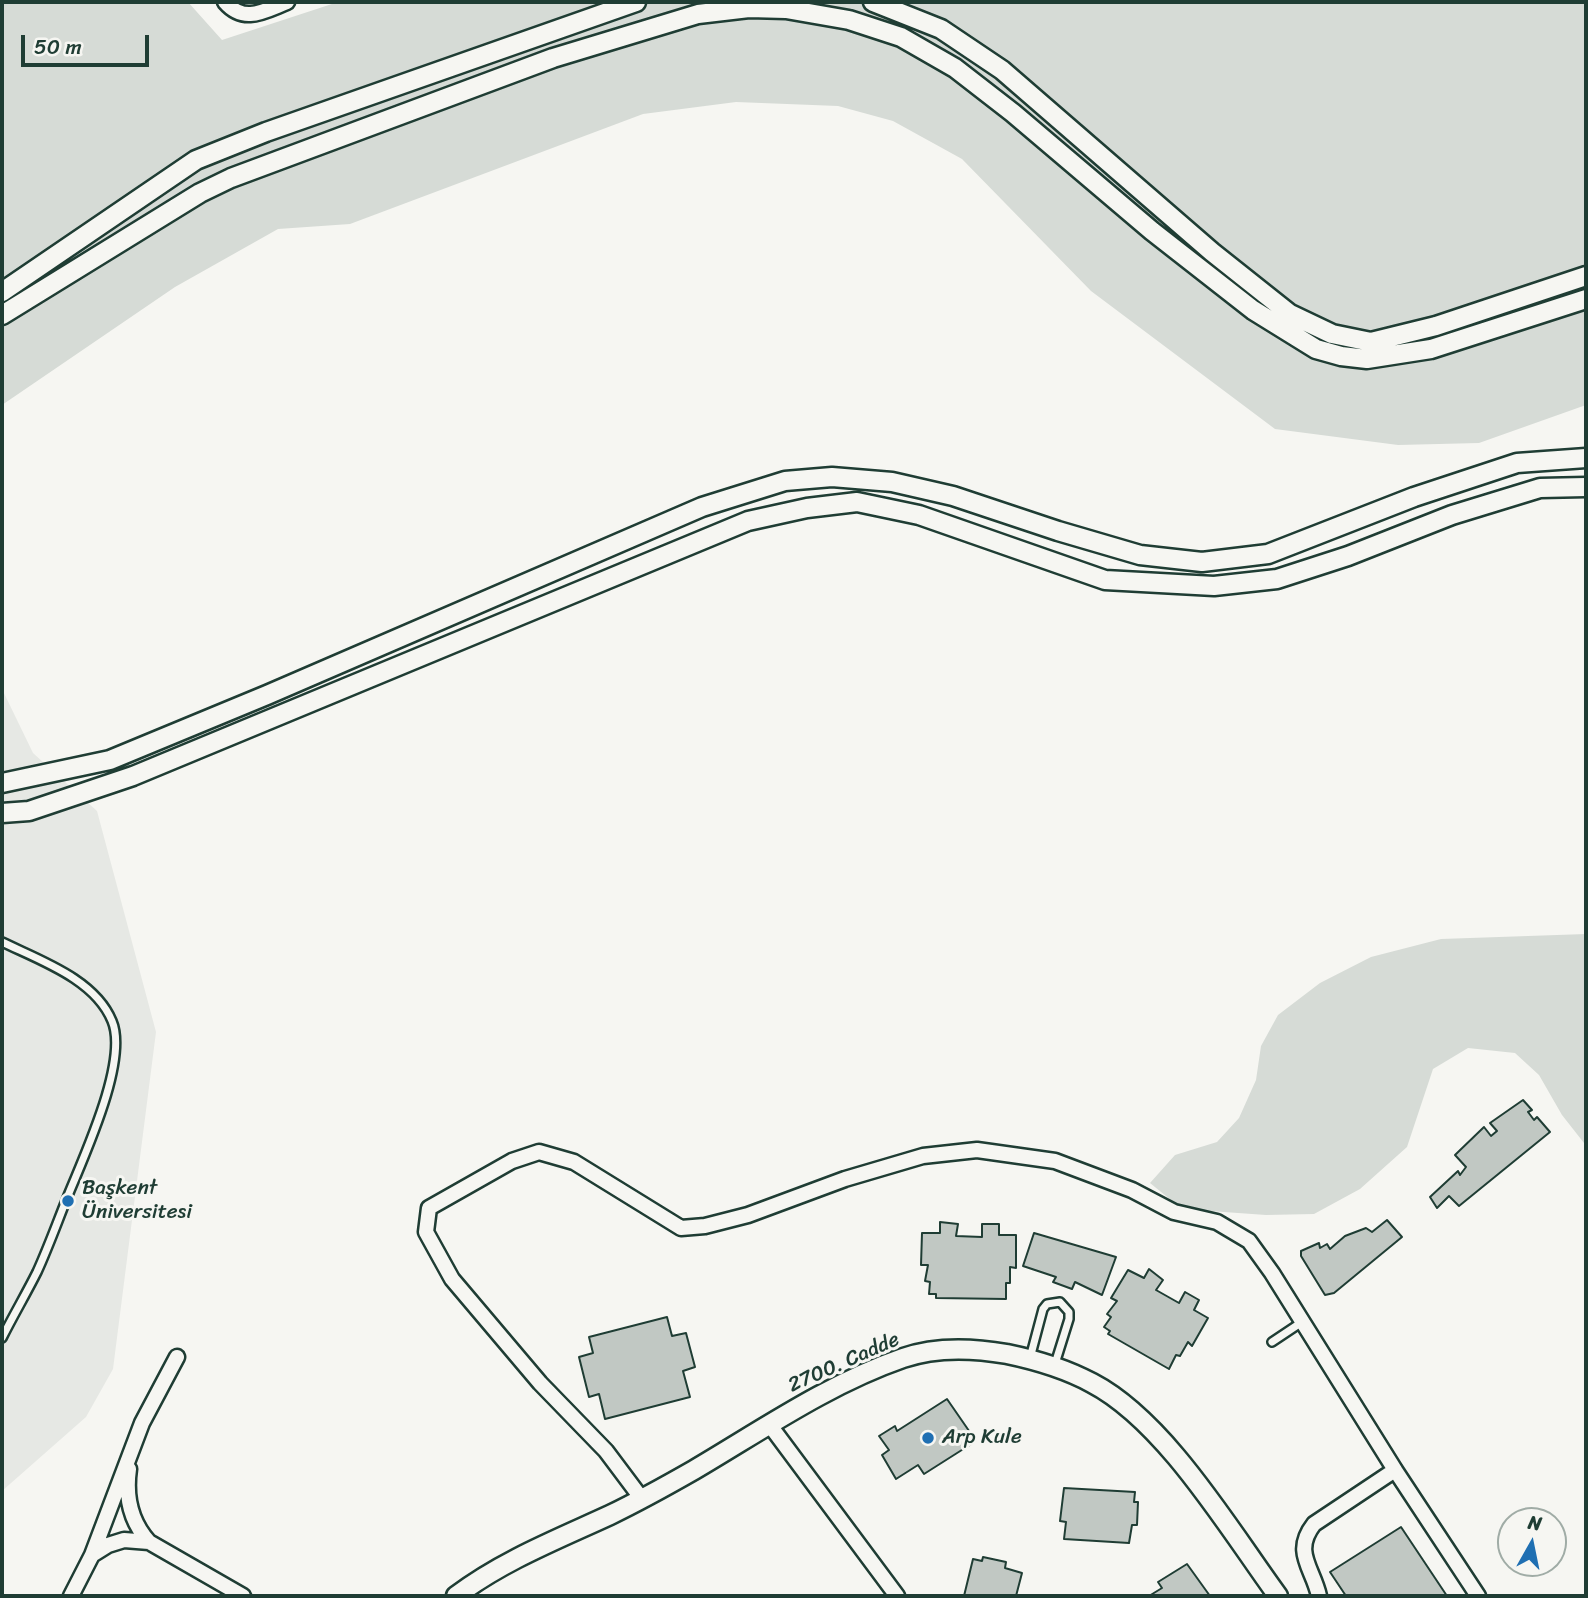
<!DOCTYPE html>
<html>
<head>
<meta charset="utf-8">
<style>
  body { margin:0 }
  #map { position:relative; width:1588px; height:1598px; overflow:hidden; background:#f6f6f2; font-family:Sriracha,sans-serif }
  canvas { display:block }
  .frame { position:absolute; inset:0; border:4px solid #1f3d34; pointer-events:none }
  .north { position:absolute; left:1497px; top:1507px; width:70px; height:70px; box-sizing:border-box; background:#f6f6f2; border:2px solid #a0aca6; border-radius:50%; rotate:9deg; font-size:19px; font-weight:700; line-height:28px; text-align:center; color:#1f3d34 }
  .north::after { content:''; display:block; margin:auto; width:24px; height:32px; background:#1f6fb2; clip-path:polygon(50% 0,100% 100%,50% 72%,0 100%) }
  .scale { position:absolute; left:21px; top:35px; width:128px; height:32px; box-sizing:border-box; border:4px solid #1f3d34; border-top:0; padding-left:9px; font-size:21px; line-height:24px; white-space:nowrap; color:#1f3d34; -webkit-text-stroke:5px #f6f6f2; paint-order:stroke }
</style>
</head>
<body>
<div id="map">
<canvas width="1588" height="1598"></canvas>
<div class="frame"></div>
<div class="north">N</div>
<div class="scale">50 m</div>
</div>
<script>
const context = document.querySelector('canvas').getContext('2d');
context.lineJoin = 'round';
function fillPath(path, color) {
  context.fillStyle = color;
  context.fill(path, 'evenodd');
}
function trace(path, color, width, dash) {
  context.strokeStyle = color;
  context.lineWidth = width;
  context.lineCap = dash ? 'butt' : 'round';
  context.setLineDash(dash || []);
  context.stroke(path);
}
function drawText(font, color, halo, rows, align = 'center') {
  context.font = font + ' Sriracha,sans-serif';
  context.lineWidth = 6;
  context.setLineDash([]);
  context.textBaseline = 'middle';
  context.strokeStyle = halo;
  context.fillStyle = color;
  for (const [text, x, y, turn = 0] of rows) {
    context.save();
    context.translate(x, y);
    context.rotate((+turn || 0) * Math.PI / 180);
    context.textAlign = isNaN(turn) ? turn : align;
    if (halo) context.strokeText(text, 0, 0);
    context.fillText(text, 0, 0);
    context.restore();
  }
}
fillPath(new Path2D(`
  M 2,689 L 33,753 L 97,811 L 156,1032 L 113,1369 L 86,1417 L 2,1491 Z`), '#e6e8e4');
fillPath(new Path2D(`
  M 2,2 L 188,2 L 222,40 L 338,2 L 1586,2 L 1586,405 L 1479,443 L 1398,445 L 1275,429 L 1091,291 L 962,159 L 893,121 L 838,106 L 736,102 L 643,114 L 350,224 L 278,229 L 175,287 L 2,405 Z
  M 1586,934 L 1586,1143 L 1584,1143 L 1562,1115 L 1539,1075 L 1515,1053 L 1468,1048 L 1433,1069 L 1407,1147 L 1360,1189 L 1314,1214 L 1266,1215 L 1182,1209 L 1150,1183 L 1175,1155 L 1217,1142 L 1239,1118 L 1256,1080 L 1261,1046 L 1278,1015 L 1320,983 L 1371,957 L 1441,939 Z`), '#d6dbd6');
const building = new Path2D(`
  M 1523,1100 L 1532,1110 L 1528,1112 L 1534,1120 L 1537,1117 L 1550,1132 L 1459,1206 L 1449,1196 L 1437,1208 L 1430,1197 L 1458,1171 L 1460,1175 L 1466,1167 L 1455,1155 L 1484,1127 L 1491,1136 L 1497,1131 L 1490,1123 Z
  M 1387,1220 L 1402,1237 L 1334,1293 L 1325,1295 L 1301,1256 L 1301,1251 L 1319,1243 L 1320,1248 L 1327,1244 L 1330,1249 L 1345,1236 L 1366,1228 L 1372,1232 Z
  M 940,1222 L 958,1224 L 956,1236 L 982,1237 L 982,1224 L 999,1224 L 999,1235 L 1016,1235 L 1016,1268 L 1010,1267 L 1010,1283 L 1006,1283 L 1006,1299 L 936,1298 L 936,1294 L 929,1294 L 930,1282 L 925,1281 L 928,1265 L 921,1265 L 922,1233 L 940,1233 Z
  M 1034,1233 L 1116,1257 L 1102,1295 L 1075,1282 L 1072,1289 L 1053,1282 L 1056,1277 L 1023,1266 Z
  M 1149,1269 L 1163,1280 L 1156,1290 L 1179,1303 L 1185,1292 L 1199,1300 L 1194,1310 L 1208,1318 L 1192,1346 L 1188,1342 L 1180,1356 L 1176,1355 L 1169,1369 L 1108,1334 L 1110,1331 L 1104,1327 L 1111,1317 L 1107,1314 L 1117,1301 L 1111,1298 L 1128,1270 L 1144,1278 Z
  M 667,1317 L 672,1336 L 686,1333 L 695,1367 L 683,1371 L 690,1397 L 605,1419 L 599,1394 L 589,1397 L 579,1357 L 593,1353 L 589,1337 Z
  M 947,1399 L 976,1441 L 924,1474 L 918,1465 L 896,1479 L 882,1455 L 889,1450 L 879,1436 L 895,1426 L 897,1431 Z
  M 1064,1488 L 1135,1492 L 1134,1502 L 1138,1502 L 1137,1525 L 1132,1525 L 1129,1543 L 1064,1539 L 1066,1522 L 1060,1521 Z
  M 1401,1527 L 1447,1596 L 1346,1596 L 1330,1572 Z
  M 983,1557 L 1006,1562 L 1005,1568 L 1022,1573 L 1016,1596 L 964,1596 L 973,1559 L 982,1561 Z
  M 1187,1564 L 1210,1596 L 1149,1596 L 1162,1588 L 1158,1582 Z`);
fillPath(building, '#c1c8c3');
trace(building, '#1f3d34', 2);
const service = new Path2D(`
  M 2,942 C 39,960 95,979 112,1021 C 129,1061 83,1158 67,1198 C 57,1223 48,1248 37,1272 C 26,1294 13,1316 2,1338
  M 1272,1342 L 1302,1322
  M 1030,1358 L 1043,1309 L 1047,1304 L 1060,1302 L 1069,1312 L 1069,1319 L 1054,1367`);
const minor = new Path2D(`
  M 225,2 C 244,24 264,11 287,2
  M 769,1424 L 897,1596
  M 129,1469 C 125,1497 131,1522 149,1542
  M 642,1499 L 606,1451 L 540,1383 L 452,1279 L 426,1232 L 429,1208 L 512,1161 L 539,1152 L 574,1162 L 681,1228 L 705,1226 L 748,1215 L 845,1179 L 923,1156 L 977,1150 L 1055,1161 L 1132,1190 L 1174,1212 L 1217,1222 L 1249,1241 L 1272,1273 L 1395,1470 L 1478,1596
  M 92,1555 L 142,1423 L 177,1357
  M 71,1596 L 92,1555 L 108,1545 L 124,1540 L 149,1542 L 243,1596
  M 1319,1596 C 1313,1568 1292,1552 1314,1524 L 1395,1470`);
const tertiary = new Path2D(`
  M 873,2 L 941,29 L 1002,70 L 1212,252 L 1290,314 L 1332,334 L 1371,342 L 1436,326 L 1586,276
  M 2,292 L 196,160 L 266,132 L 636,2
  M 2,315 L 200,193 L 231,178 L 553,58 L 698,14 L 749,8 L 786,9 L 849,20 L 901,37 L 955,68 L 1013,113 L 1152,231 L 1253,310 L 1316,349 L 1341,356 L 1367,359 L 1431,349 L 1586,299
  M 2,783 L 110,760 L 267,695 L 702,507 L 785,481 L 832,477 L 892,482 L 953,496 L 1058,531 L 1140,555 L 1202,562 L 1268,554 L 1414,497 L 1517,463 L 1586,458
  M 2,813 L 29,811 L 133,776 L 748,521 L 807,508 L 857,502 L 919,515 L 1105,580 L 1214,586 L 1277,579 L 1348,556 L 1452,515 L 1540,488 L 1586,487
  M 456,1596 C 502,1561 558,1539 610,1515 C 639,1501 666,1486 694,1470 C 762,1430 828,1384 903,1358 C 937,1346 973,1348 1007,1354 C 1036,1360 1066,1369 1092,1383 C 1165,1421 1229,1529 1278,1596`);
trace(service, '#1f3d34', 12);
trace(minor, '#1f3d34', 19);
trace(tertiary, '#1f3d34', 23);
trace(service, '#f6f6f2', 7);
trace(minor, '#f6f6f2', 14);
trace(tertiary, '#f6f6f2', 18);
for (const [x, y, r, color] of [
  [68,1201,7,"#1f6fb2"],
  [928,1438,7,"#1f6fb2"]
]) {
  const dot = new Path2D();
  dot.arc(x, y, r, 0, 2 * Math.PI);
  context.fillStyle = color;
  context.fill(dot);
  trace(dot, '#f6f6f2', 2.5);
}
drawText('21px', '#1f3d34', '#f6f6f2', [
  ["Başkent",82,1189],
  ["Üniversitesi",82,1213],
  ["Arp Kule",942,1438]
], 'left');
drawText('21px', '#1f3d34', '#f6f6f2', [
  ["2700. Cadde",844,1363,-24]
]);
</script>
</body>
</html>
